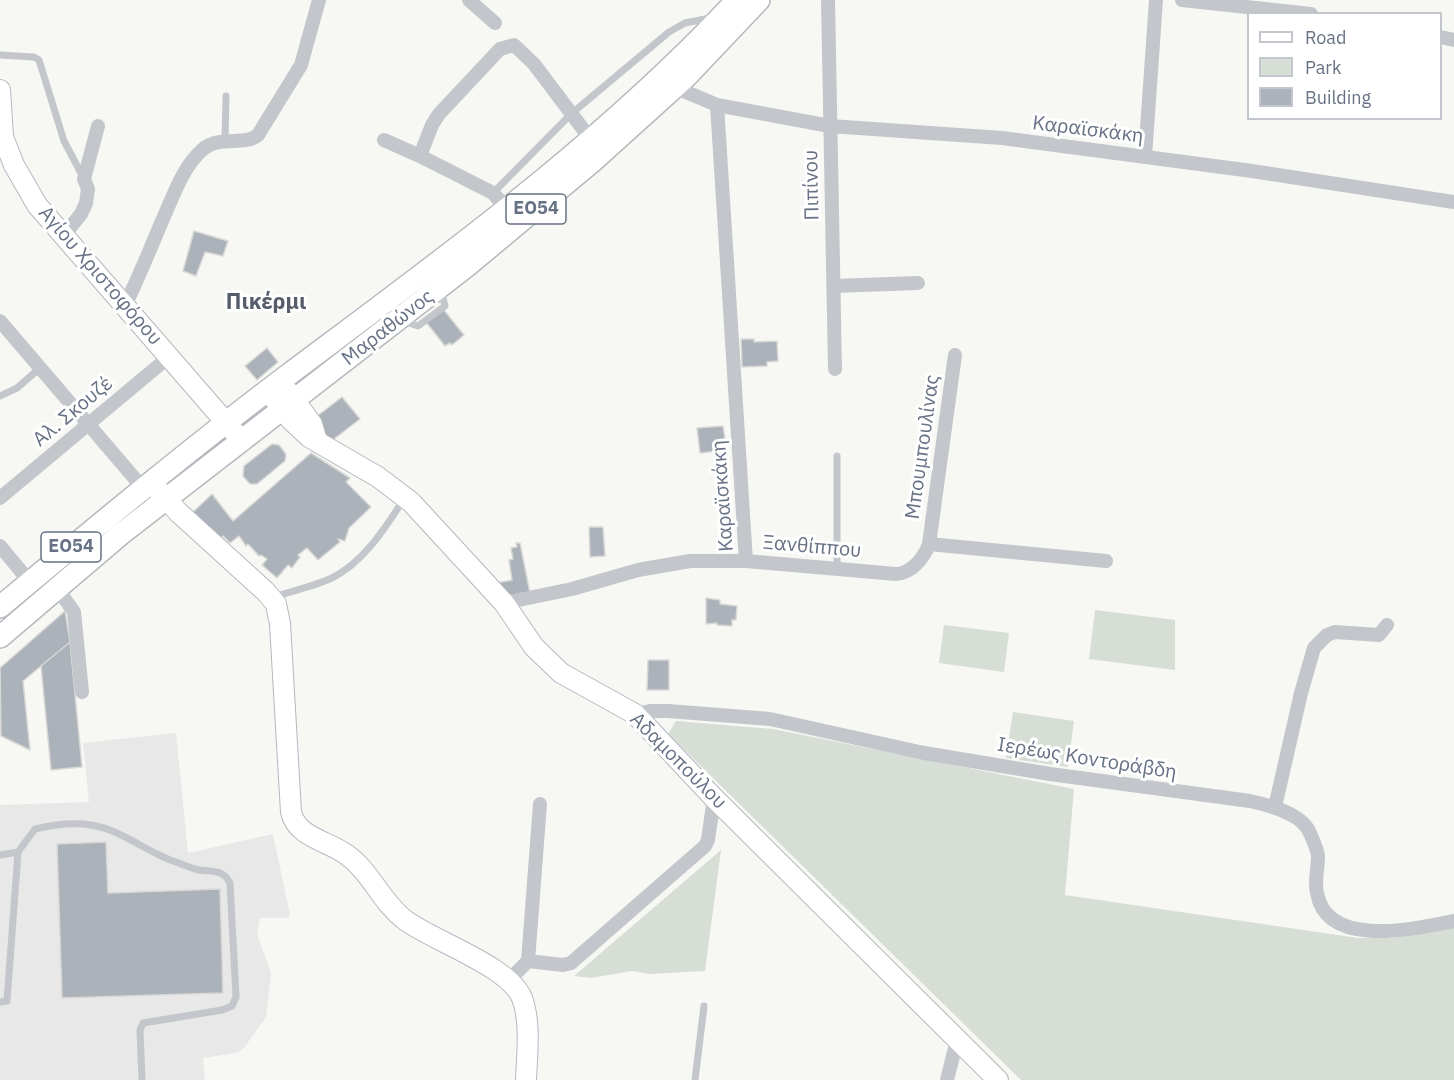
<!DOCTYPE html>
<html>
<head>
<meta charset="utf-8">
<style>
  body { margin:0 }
  #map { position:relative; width:1454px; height:1080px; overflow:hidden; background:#f7f7f4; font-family:"IBM Plex Sans",sans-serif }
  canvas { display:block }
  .legend { position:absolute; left:1247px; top:12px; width:195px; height:108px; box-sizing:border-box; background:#fff; border:2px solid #c2c7ce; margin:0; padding:8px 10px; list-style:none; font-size:18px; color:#677285 }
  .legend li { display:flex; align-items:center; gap:12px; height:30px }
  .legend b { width:30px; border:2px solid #c2c7ce }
</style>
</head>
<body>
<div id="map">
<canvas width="1454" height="1080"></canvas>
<ul class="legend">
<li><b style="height:8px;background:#fff"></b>Road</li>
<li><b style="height:16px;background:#d7ded6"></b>Park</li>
<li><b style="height:16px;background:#acb2b9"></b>Building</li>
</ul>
</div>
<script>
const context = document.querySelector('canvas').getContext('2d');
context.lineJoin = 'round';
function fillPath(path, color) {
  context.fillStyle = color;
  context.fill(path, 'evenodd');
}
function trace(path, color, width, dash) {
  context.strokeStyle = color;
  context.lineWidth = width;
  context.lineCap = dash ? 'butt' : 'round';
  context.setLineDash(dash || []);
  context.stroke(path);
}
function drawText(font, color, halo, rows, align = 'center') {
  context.font = font + ' "IBM Plex Sans",sans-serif';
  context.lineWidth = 6;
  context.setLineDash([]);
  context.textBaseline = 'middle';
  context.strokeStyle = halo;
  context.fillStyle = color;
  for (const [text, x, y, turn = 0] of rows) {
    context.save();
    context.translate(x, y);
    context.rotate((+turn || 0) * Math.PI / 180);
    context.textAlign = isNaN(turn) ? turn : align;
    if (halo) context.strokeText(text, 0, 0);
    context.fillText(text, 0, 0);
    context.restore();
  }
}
fillPath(new Path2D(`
  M 176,733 L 188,853 L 273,834 L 290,915 L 287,918 L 260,918 L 257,934 L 271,973 L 266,1017 L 244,1048 L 236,1053 L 203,1058 L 205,1080 L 0,1080 L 0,805 L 89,802 L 83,743 Z`), '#e8e8e8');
fillPath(new Path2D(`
  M 1095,610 L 1175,620 L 1175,670 L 1089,659 Z
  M 944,625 L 1009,633 L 1004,672 L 939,663 Z
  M 1013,712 L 1074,721 L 1068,767 L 1006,758 Z
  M 676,721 L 773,729 L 1074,789 L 1065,895 L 1358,938 L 1394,938 L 1454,927 L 1454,1080 L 1021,1080 L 668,734 Z
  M 721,850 L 705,971 L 650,974 L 632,971 L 591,978 L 574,976 Z`), '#d7ded6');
const building = new Path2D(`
  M 194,231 L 228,241 L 223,256 L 205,252 L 196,276 L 183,271 Z
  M 443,309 L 464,335 L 452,345 L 450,343 L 445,346 L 426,322 Z
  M 741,339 L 754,339 L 754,342 L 777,341 L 778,361 L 767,362 L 767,366 L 742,367 Z
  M 267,348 L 278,362 L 257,380 L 245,366 Z
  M 342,397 L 360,419 L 330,442 L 312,420 Z
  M 723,426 L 726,445 L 724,445 L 725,450 L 700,453 L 697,428 Z
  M 272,444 L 279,445 L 286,454 L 285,461 L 257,484 L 250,484 L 243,476 L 244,466 Z
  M 311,453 L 350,478 L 346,482 L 371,507 L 349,528 L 345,541 L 338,539 L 340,542 L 318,560 L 307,548 L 298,555 L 300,557 L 292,568 L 288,565 L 277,578 L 262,565 L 267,559 L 261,555 L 259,556 L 248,544 L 246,546 L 239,536 L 230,543 L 223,536 L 219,539 L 192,513 L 212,494 L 233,521 Z
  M 589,527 L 603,527 L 605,556 L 590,557 Z
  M 516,543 L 520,543 L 530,593 L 508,597 L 497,583 L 512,580 L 509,560 L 513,559 L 511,548 L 517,547 Z
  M 706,598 L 720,600 L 720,604 L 737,606 L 736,620 L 732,620 L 732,626 L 717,625 L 717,623 L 706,624 Z
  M 65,611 L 70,642 L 23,681 L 30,750 L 1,736 L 0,668 Z
  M 70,642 L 82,767 L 51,770 L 41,666 Z
  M 648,660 L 669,660 L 669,690 L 647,690 Z
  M 106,842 L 108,893 L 220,889 L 223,993 L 62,998 L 57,844 Z`);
fillPath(building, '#acb2b9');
trace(building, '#d8d9d7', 1.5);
const secondary = new Path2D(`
  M 0,90 L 3,137 L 14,165 L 37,205 L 242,441
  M 280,381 L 312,424 L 317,441
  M 272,396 L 291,420 L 309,437 L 378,477 L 411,502 L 504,603 L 534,647 L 561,673 L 635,714 L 714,798 L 998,1080
  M 151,482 L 178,512 L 266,592 L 276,604 L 280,624 L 291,812 C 297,838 329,841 347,855 C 371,872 381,902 405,920 C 433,941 509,966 522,998 C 531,1022 527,1055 526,1080`);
const primary = new Path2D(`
  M 0,607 C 96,527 192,447 292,372 C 447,256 604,143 737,0
  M 0,637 L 121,534 L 467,266 L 593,161 L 686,77 L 759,0`);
trace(secondary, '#b5b9bf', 22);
trace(primary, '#b6b9be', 24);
trace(new Path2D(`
  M 0,55 L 34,57 L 39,60 L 64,141 L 83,177
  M 225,140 L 226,96
  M 493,193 L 571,114 L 669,32 L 685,23 L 710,18
  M 403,321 L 418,326 L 445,306 L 441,289
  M 0,396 L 17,388 L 40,368
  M 837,456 L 837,568
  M 274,597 C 293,591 314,586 332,578 C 364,562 385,528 404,499
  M 18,852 L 35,829 C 52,825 73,822 91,825 C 123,830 147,853 176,862 C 184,865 191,868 199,870 C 212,872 223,869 230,883 L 236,997 L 232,1006 L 222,1010 L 143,1023 L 140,1030 L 142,1080
  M 0,855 L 18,852 L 7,1001 L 0,1002
  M 695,1080 L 704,1006`), '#c3c6ca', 7);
trace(new Path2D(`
  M 469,0 L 495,23
  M 828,0 L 835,369
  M 1182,0 L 1311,14
  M 1440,37 L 1454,40
  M 674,87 L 717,105 L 830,126 L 1002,138 L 1252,171 L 1454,202
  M 717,105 L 746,561
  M 384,140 L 420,156
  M 1145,157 L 1156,0
  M 508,210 L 493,193 L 420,156 L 432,125 L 439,114 L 500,49 L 514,45 L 534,64 L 592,141
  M 64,235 L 81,214 L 86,203 L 88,189 L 84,179 L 98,126
  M 833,286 L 918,283
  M 125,306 C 138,278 150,250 162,221 C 173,197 182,168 202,150 C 220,134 243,147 258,135 L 301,65 L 319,0
  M 0,321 L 148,494
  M 0,498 L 170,356
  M 929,544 L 1106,561
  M 0,546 L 30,582
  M 57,588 L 74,612 L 82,692
  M 504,603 L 572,589 L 638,570 L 690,561 L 746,561 L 896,574 C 912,573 924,558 929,544 L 955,355
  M 635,714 L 650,711 L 668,711 L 770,719 L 924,753 L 1050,774 L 1250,801 C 1268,805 1300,813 1309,831 C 1312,838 1318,850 1318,857 C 1318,869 1314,881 1317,893 C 1327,950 1417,928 1454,921
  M 1275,807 L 1301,693 L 1314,648 L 1327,635 L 1335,632 L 1379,635 L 1387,625
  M 528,961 L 540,804
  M 508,981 L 528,961 L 563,965 L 571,963 L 705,846 L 708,840 L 714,798
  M 947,1080 L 957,1040`), '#c3c6ca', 14);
trace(secondary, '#fff', 20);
trace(primary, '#fff', 21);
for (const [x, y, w] of [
  [536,209,60],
  [71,547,60]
]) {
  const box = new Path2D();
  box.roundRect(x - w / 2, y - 15, w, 30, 4.5);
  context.fillStyle = '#fff';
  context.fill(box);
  trace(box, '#677285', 1.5);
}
drawText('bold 18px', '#677285', null, [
  ["ΕΟ54",536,209],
  ["ΕΟ54",71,547]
]);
drawText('20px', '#677285', '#fff', [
  ["Καραϊσκάκη",1088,130,7],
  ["Πιπίνου",812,185,-91],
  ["Αγίου Χριστοφόρου",100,276,49],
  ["Μαραθώνος",388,328,-38],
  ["Αλ. Σκουζέ",73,412,-40],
  ["Μπουμπουλίνας",923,447,-82],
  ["Καραϊσκάκη",723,496,-94],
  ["Ξανθίππου",812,547,5],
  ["Ιερέως Κοντοράβδη",1087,759,9],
  ["Αδαμοπούλου",678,761,45]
]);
drawText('bold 22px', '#555d6a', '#fff', [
  ["Πικέρμι",266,303]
]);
</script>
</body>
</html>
